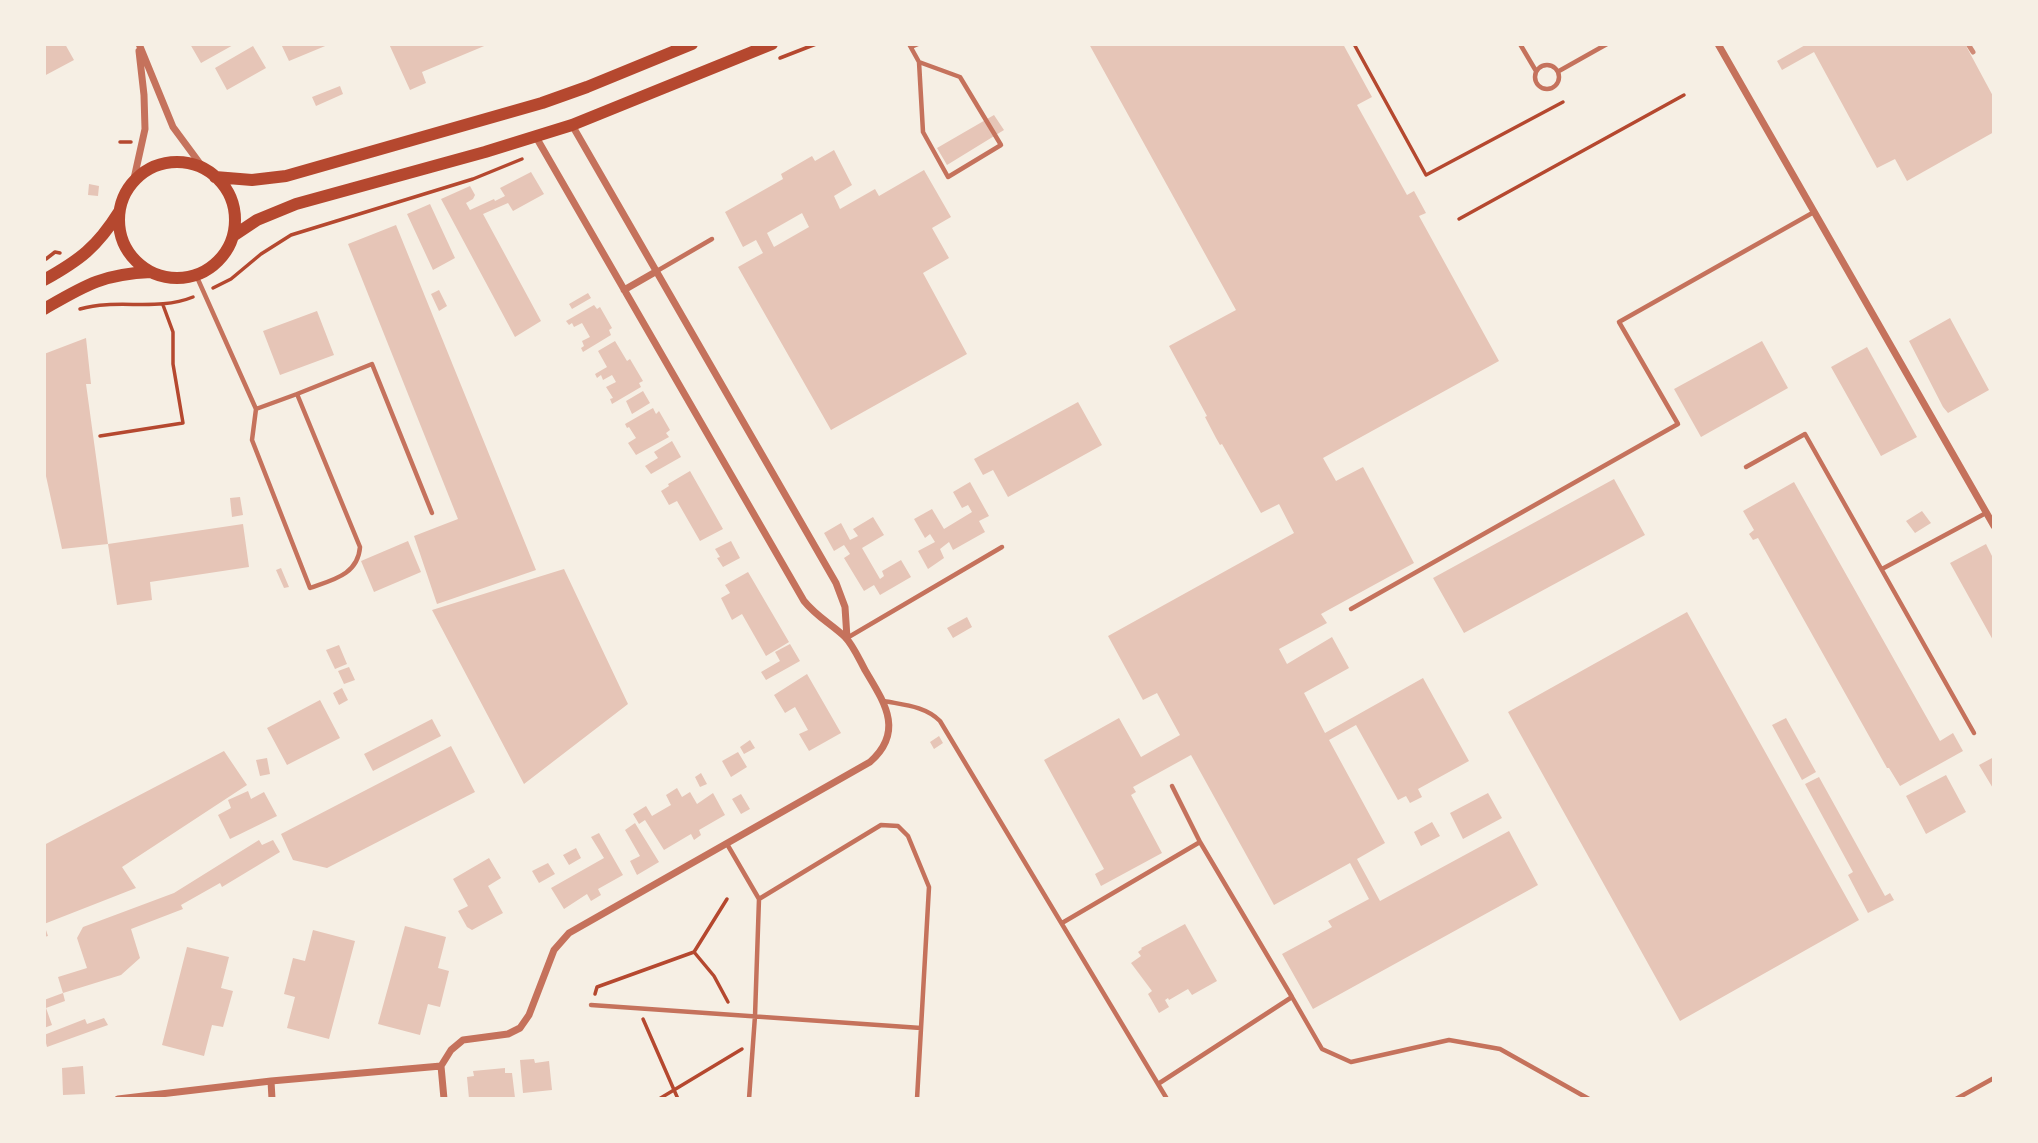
<!DOCTYPE html>
<html>
<head>
<meta charset="utf-8">
<style>
  body { margin:0 }
  #map { position:relative; width:2038px; height:1143px; overflow:hidden; background:#f6efe4; font-family:Signika,sans-serif }
  canvas { display:block }
  .frame { position:absolute; inset:0; border:46px solid #f6efe4; pointer-events:none }
</style>
</head>
<body>
<div id="map">
<canvas width="2038" height="1143"></canvas>
<div class="frame"></div>
</div>
<script>
const context = document.querySelector('canvas').getContext('2d');
context.lineJoin = 'round';
function fillPath(path, color) {
  context.fillStyle = color;
  context.fill(path, 'evenodd');
}
function trace(path, color, width, dash) {
  context.strokeStyle = color;
  context.lineWidth = width;
  context.lineCap = dash ? 'butt' : 'round';
  context.setLineDash(dash || []);
  context.stroke(path);
}
fillPath(new Path2D(`
  M 44,44 L 65,44 L 74,60 L 44,76 Z
  M 190,44 L 235,44 L 201,63 Z
  M 281,44 L 330,44 L 289,61 Z
  M 389,44 L 489,44 L 422,72 L 426,83 L 410,90 Z
  M 1089,44 L 1343,44 L 1372,97 L 1357,105 L 1407,195 L 1414,191 L 1426,213 L 1419,216 L 1499,361 L 1323,458 L 1336,481 L 1363,467 L 1414,563 L 1321,614 L 1327,623 L 1279,649 L 1287,664 L 1332,637 L 1349,668 L 1304,693 L 1325,733 L 1423,678 L 1469,761 L 1418,789 L 1422,797 L 1410,803 L 1406,796 L 1398,800 L 1356,725 L 1329,740 L 1385,843 L 1357,859 L 1380,901 L 1509,831 L 1538,885 L 1313,1009 L 1282,954 L 1332,927 L 1328,921 L 1369,899 L 1350,863 L 1274,905 L 1191,755 L 1133,787 L 1136,792 L 1131,795 L 1162,853 L 1101,886 L 1095,874 L 1104,869 L 1044,760 L 1119,718 L 1141,757 L 1180,735 L 1157,693 L 1143,700 L 1108,636 L 1294,533 L 1279,504 L 1261,513 L 1222,444 L 1220,445 L 1216,438 L 1205,417 L 1207,416 L 1169,346 L 1236,310 Z
  M 1807,44 L 1965,44 L 1994,98 L 1994,132 L 1907,181 L 1895,159 L 1877,168 L 1814,52 L 1782,70 L 1777,61 Z
  M 253,46 L 266,68 L 227,90 L 215,68 Z
  M 340,86 L 343,94 L 316,106 L 312,97 Z
  M 994,115 L 1004,130 L 947,165 L 937,148 Z
  M 834,150 L 852,185 L 834,196 L 840,209 L 875,189 L 879,196 L 924,170 L 951,217 L 932,228 L 949,258 L 923,273 L 967,354 L 831,430 L 738,267 L 763,253 L 756,240 L 743,247 L 725,212 L 783,179 L 781,174 L 812,156 L 815,161 ZM 802,213 L 809,227 L 774,247 L 767,233 Z
  M 531,172 L 544,194 L 513,211 L 508,203 L 483,214 L 541,321 L 515,337 L 441,199 L 470,186 L 475,195 L 473,199 L 466,203 L 470,210 L 494,199 L 495,201 L 505,196 L 500,188 Z
  M 89,184 L 99,186 L 98,196 L 88,195 Z
  M 430,204 L 455,258 L 433,270 L 407,214 Z
  M 396,225 L 536,570 L 437,604 L 414,536 L 458,519 L 348,244 Z
  M 439,290 L 447,306 L 439,311 L 431,294 Z
  M 588,293 L 591,298 L 572,309 L 569,304 Z
  M 594,305 L 597,309 L 600,307 L 612,328 L 609,330 L 611,335 L 583,352 L 581,348 L 584,346 L 582,341 L 590,337 L 582,323 L 574,327 L 572,323 L 569,325 L 566,321 Z
  M 317,311 L 334,355 L 280,375 L 263,331 Z
  M 1950,318 L 1989,390 L 1948,413 L 1943,407 L 1909,341 Z
  M 86,338 L 91,384 L 86,384 L 108,544 L 243,524 L 249,567 L 150,582 L 152,600 L 117,605 L 108,544 L 62,549 L 44,467 L 44,354 Z
  M 615,341 L 627,361 L 630,359 L 643,381 L 639,383 L 641,387 L 612,404 L 610,399 L 613,398 L 606,387 L 616,382 L 612,375 L 603,380 L 601,375 L 597,378 L 595,374 L 607,367 L 598,351 Z
  M 1762,341 L 1788,388 L 1701,437 L 1674,389 Z
  M 1867,347 L 1917,437 L 1881,456 L 1831,367 Z
  M 643,391 L 650,403 L 632,414 L 626,401 Z
  M 1078,402 L 1102,445 L 1008,497 L 993,470 L 983,475 L 974,459 Z
  M 653,408 L 656,414 L 659,411 L 670,430 L 666,433 L 669,437 L 636,455 L 628,443 L 636,438 L 629,427 L 627,428 L 625,424 Z
  M 672,441 L 681,457 L 651,474 L 645,466 L 658,458 L 654,452 Z
  M 690,471 L 723,529 L 700,541 L 677,501 L 669,505 L 661,491 L 669,486 L 668,484 Z
  M 1614,479 L 1645,535 L 1464,633 L 1433,578 Z
  M 970,482 L 989,516 L 979,521 L 985,532 L 953,550 L 949,542 L 940,549 L 944,558 L 928,569 L 918,551 L 935,542 L 930,534 L 925,538 L 914,519 L 932,509 L 944,529 L 972,512 L 968,505 L 962,508 L 953,492 Z
  M 1794,482 L 1940,741 L 1953,733 L 1963,751 L 1900,786 L 1889,768 L 1887,768 L 1758,538 L 1753,540 L 1749,534 L 1754,530 L 1743,511 Z
  M 240,497 L 243,515 L 232,517 L 230,498 Z
  M 1922,511 L 1931,523 L 1915,533 L 1906,521 Z
  M 873,517 L 884,535 L 862,548 L 880,579 L 884,576 L 882,571 L 901,560 L 911,577 L 880,595 L 874,585 L 864,591 L 844,558 L 850,554 L 844,545 L 834,551 L 824,533 L 841,523 L 850,540 L 858,536 L 853,529 Z
  M 408,541 L 421,572 L 374,592 L 361,561 Z
  M 731,541 L 740,558 L 723,567 L 717,558 L 720,557 L 715,549 Z
  M 1986,544 L 1994,560 L 1994,642 L 1950,563 Z
  M 281,568 L 289,587 L 284,588 L 276,570 Z
  M 564,569 L 628,704 L 524,784 L 432,610 Z
  M 748,572 L 789,642 L 766,656 L 742,614 L 732,620 L 721,598 L 730,593 L 725,585 Z
  M 1687,612 L 1859,920 L 1680,1021 L 1508,712 Z
  M 967,617 L 972,627 L 953,638 L 947,628 Z
  M 790,644 L 800,661 L 766,680 L 761,672 L 780,661 L 775,652 Z
  M 339,645 L 347,664 L 335,669 L 326,650 Z
  M 349,667 L 355,680 L 344,684 L 338,671 Z
  M 807,674 L 841,733 L 809,751 L 799,734 L 808,730 L 795,707 L 785,713 L 774,695 Z
  M 342,688 L 348,700 L 339,705 L 333,693 Z
  M 320,700 L 340,738 L 287,765 L 267,728 Z
  M 1786,718 L 1816,772 L 1802,780 L 1772,725 Z
  M 432,719 L 441,736 L 373,771 L 364,754 Z
  M 939,736 L 943,743 L 934,749 L 930,742 Z
  M 750,740 L 755,748 L 744,754 L 740,747 Z
  M 451,746 L 475,792 L 327,868 L 293,860 L 281,834 Z
  M 224,751 L 247,785 L 122,867 L 136,888 L 44,924 L 48,936 L 44,937 L 44,845 Z
  M 738,752 L 747,767 L 731,777 L 722,761 Z
  M 1994,757 L 1994,790 L 1979,765 Z
  M 267,758 L 270,774 L 260,776 L 256,760 Z
  M 701,773 L 707,784 L 700,787 L 695,777 Z
  M 1946,775 L 1966,812 L 1926,834 L 1906,796 Z
  M 1819,777 L 1885,896 L 1890,893 L 1894,900 L 1868,913 L 1848,875 L 1853,872 L 1805,784 Z
  M 677,788 L 682,797 L 690,792 L 697,804 L 713,793 L 725,815 L 699,830 L 701,835 L 694,840 L 691,834 L 664,850 L 645,820 L 639,824 L 633,814 L 646,806 L 652,816 L 671,805 L 666,795 Z
  M 248,791 L 251,799 L 264,792 L 277,816 L 230,839 L 218,815 L 231,808 L 228,800 Z
  M 1488,793 L 1502,818 L 1463,839 L 1450,813 Z
  M 741,794 L 750,809 L 741,814 L 732,799 Z
  M 1432,822 L 1440,836 L 1421,846 L 1414,832 Z
  M 635,823 L 659,862 L 637,875 L 630,861 L 640,856 L 625,830 Z
  M 599,833 L 623,875 L 598,889 L 601,895 L 591,901 L 587,894 L 564,909 L 551,888 L 604,858 L 591,837 Z
  M 259,840 L 262,845 L 273,840 L 280,852 L 222,887 L 220,883 L 181,905 L 183,909 L 131,929 L 140,958 L 121,975 L 63,993 L 58,977 L 87,968 L 77,938 L 83,927 L 174,893 Z
  M 576,848 L 581,858 L 569,865 L 563,855 Z
  M 489,858 L 501,878 L 488,886 L 503,913 L 472,930 L 467,927 L 458,911 L 468,906 L 453,879 Z
  M 548,863 L 555,874 L 539,883 L 532,871 Z
  M 1185,924 L 1217,981 L 1192,995 L 1188,989 L 1169,1000 L 1168,998 L 1165,1000 L 1169,1007 L 1159,1013 L 1148,994 L 1152,991 L 1131,963 L 1141,956 L 1138,952 L 1142,949 L 1141,948 Z
  M 405,926 L 446,937 L 438,968 L 449,971 L 440,1007 L 428,1004 L 420,1035 L 378,1024 Z
  M 313,930 L 355,941 L 329,1039 L 287,1028 L 295,997 L 284,994 L 293,958 L 305,961 Z
  M 187,947 L 229,957 L 221,988 L 233,991 L 223,1027 L 212,1025 L 204,1056 L 162,1045 Z
  M 63,993 L 65,1001 L 46,1008 L 52,1025 L 44,1028 L 44,1000 Z
  M 104,1018 L 108,1025 L 47,1047 L 44,1035 L 85,1019 L 87,1024 Z
  M 534,1059 L 535,1063 L 549,1061 L 552,1090 L 523,1093 L 520,1060 Z
  M 83,1066 L 85,1094 L 63,1095 L 62,1068 Z
  M 505,1068 L 505,1073 L 512,1073 L 515,1098 L 469,1099 L 467,1077 L 474,1076 L 473,1071 Z`), '#e6c5b7');
trace(new Path2D(`
  M 1354,44 L 1426,175 L 1563,102
  M 780,58 L 816,44
  M 120,142 L 131,142
  M 1459,219 L 1684,95
  M 46,259 L 55,252 L 60,253
  M 213,288 L 231,279 L 261,254 L 291,235 L 473,179 L 522,159
  M 80,309 C 119,298 156,312 193,297
  M 100,436 L 183,423 L 173,364 L 173,332 L 163,305
  M 694,952 L 714,976 L 728,1002
  M 595,994 L 597,987 L 694,952 L 727,899
  M 643,1019 L 678,1099
  M 659,1099 L 742,1049`), '#b5482f', 3.5);
trace(new Path2D(`
  M 909,44 L 919,62 L 923,132 L 948,177 L 1001,145 L 960,77 L 919,62
  M 1520,44 L 1536,71
  M 911,47 L 918,44
  M1535 77a12 12 0 1 1 24 0a12 12 0 1 1-24 0Z
  M 1559,71 L 1607,44
  M 657,271 L 712,239
  M 196,275 L 256,409 L 252,440 L 310,588 C 332,580 358,575 360,547 L 297,394 L 256,409
  M 297,394 L 372,364 L 432,513
  M 1746,467 L 1805,434 L 1974,733
  M 1882,569 L 1986,513
  M 1351,609 L 1678,424 L 1619,322 L 1814,212
  M 847,638 L 1002,547
  M 884,701 C 904,705 925,706 940,721 L 1167,1099
  M 727,844 L 759,899 L 755,1016 L 749,1099
  M 759,899 L 881,825 L 898,826 L 908,836 L 929,887 L 917,1099
  M 1062,923 L 1200,842 L 1172,786
  M 1292,997 L 1322,1049 L 1351,1062 L 1449,1040 L 1500,1049 L 1589,1099
  M 591,1005 L 921,1028
  M 1158,1084 L 1292,997 L 1200,842
  M 1956,1099 L 1994,1078`), '#c5725c', 4.5);
trace(new Path2D(`
  M 139,44 L 173,127 L 204,169
  M 1718,44 L 1994,526
  M 572,125 L 836,583 L 845,607 L 847,638
  M 133,183 L 145,129 L 144,95 L 139,51
  M 624,290 L 657,271
  M 441,1066 L 444,1099
  M 271,1081 L 272,1099
  M 118,1099 L 271,1081 L 441,1066 L 451,1050 L 463,1040 L 508,1034 L 520,1028 L 529,1015 L 554,950 L 569,933 L 870,762 C 905,731 884,702 865,670 C 859,659 853,645 845,637 C 831,624 816,616 804,601 L 536,137`), '#c5725c', 7);
trace(new Path2D(`
  M119 220a58 58 0 1 1 116 0a58 58 0 1 1-116 0Z
  M 215,177 L 252,180 L 286,176 L 542,103 L 587,87 L 692,44
  M 233,236 L 257,220 L 296,204 L 485,152 L 572,125 L 772,44
  M 44,280 C 80,260 97,247 119,212
  M 44,309 C 84,286 102,274 151,272`), '#b5482f', 12);
trace(new Path2D(`
  M 1968,44 L 1973,52`), '#cf8b77', 5);
</script>
</body>
</html>
